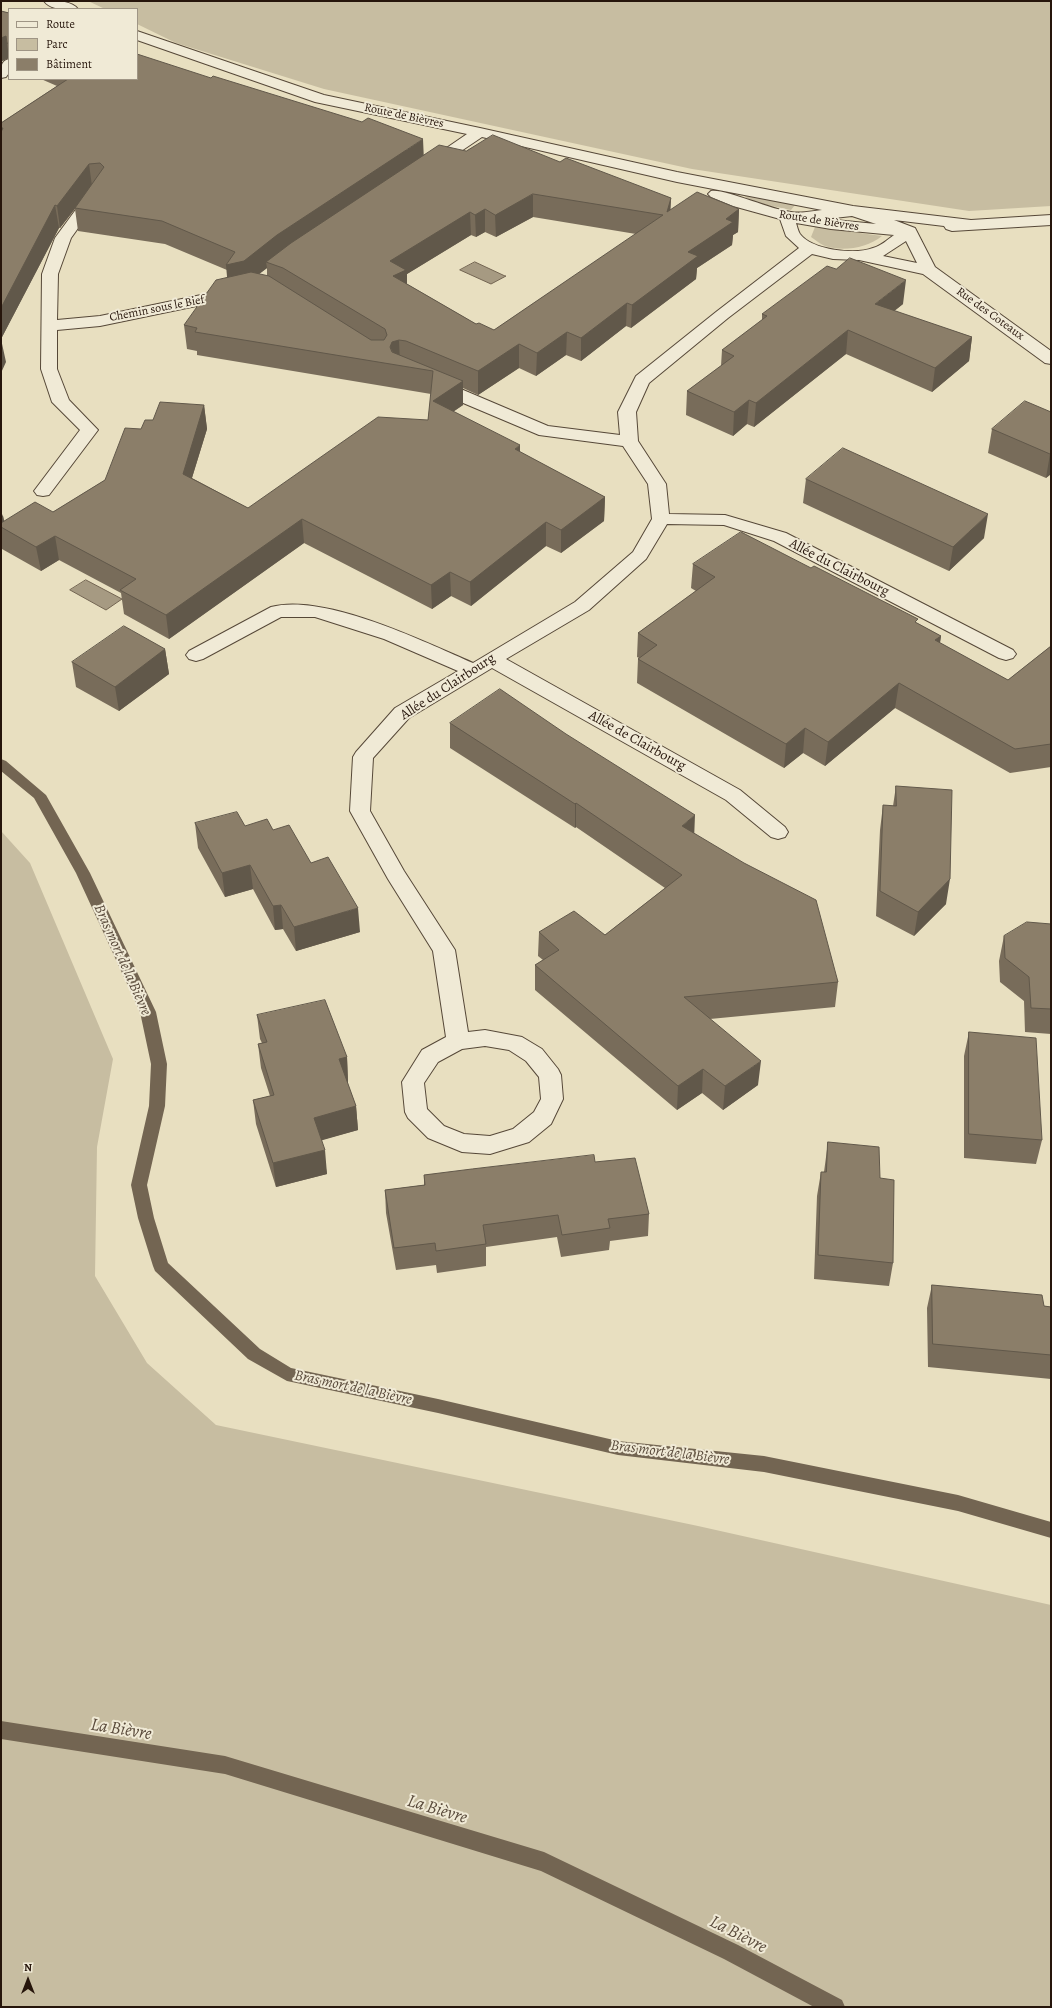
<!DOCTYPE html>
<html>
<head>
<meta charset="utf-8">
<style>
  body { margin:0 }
  #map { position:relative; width:1052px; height:2008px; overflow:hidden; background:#e8dfc0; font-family:Alegreya,serif }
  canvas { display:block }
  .frame { position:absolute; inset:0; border:2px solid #26150b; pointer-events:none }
  .legend { position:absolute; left:8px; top:8px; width:130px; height:72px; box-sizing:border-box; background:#f0ead6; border:1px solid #9f9585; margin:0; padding:5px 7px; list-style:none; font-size:12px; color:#26150b }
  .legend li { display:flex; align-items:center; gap:8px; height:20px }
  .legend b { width:20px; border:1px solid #9f9585 }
  .north { position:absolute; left:8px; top:1960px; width:40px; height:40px; -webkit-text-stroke:3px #f0ead6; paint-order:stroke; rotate:0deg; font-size:11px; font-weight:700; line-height:16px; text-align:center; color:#26150b }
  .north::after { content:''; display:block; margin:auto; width:14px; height:18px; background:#26150b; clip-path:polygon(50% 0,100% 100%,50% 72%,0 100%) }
</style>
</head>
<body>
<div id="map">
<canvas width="1052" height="2008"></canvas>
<div class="frame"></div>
<ul class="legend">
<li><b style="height:5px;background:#f0ead6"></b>Route</li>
<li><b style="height:11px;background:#c7bda1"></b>Parc</li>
<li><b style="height:11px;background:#8b7e69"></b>Bâtiment</li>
</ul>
<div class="north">N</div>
</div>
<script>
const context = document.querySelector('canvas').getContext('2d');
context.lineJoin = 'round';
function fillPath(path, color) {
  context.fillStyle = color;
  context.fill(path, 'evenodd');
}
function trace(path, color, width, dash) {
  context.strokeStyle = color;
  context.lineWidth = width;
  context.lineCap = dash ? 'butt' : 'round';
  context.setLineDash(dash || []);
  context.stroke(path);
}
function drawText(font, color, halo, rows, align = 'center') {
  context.font = font + ' Alegreya,serif';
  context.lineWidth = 4;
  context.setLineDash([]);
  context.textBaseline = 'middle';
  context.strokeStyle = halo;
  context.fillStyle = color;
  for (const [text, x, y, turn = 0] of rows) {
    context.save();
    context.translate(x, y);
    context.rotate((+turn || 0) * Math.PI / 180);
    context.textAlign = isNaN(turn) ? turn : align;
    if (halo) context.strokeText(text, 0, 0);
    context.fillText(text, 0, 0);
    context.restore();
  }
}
fillPath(new Path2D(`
  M 88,1 L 1051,1 L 1051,206 L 969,211 L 692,169 L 324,89 L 176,43 L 137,24 L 137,9 L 105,9 Z
  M 746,195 L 795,205 L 791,210 L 753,202 L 745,197 Z
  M 815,227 L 882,236 C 867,248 843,252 825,246 C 820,244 816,240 811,237 Z
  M 1,831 L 30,863 L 113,1059 L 97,1147 L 95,1276 L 147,1363 L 216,1425 L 698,1526 L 1051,1605 L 1051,2007 L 1,2007 Z`), '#c7bda1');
const water = new Path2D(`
  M 475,262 L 505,276 L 506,276 L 491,284 L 460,270 Z
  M 86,580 L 122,599 L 106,610 L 70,590 Z`);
fillPath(water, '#a69a82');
trace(water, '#736552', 1);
fillPath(new Path2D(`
  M 1,759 L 6,761 L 46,795 L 90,873 L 156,1012 L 167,1064 L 165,1106 L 147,1185 L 154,1218 L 168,1263 L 260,1349 L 291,1368 L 438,1399 L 618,1441 L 764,1456 L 958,1495 L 1051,1522 L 1051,1538 L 958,1511 L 764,1472 L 618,1455 L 438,1413 L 287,1381 L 248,1359 L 155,1271 L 153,1266 L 138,1218 L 131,1185 L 149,1106 L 151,1064 L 140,1012 L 76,873 L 34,798 L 1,771 Z
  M 1,1721 L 225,1756 L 544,1852 L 738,1945 L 842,2000 L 845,2007 L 814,2007 L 724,1959 L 541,1871 L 225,1774 L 1,1739 Z`), '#736552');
const minor = new Path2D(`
  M 44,1 C 55,1 71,0 78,9 C 67,9 51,11 44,1 Z
  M 137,31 L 324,95 L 480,128 L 677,172 L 853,206 L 971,220 L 1051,215 L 1051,225 L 952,231 L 946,229 L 944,226 L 894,220 L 915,228 L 935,267 L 1051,351 L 1051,364 L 1045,363 L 923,274 L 859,260 L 833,259 L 812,254 L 728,318 L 649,383 L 636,412 L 638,441 L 666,484 L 669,514 L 725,515 L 786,533 L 1013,650 L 1016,654 L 1013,658 L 1006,660 L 999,658 L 774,541 L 724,525 L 667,524 L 646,559 L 589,610 L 506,659 L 740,790 L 785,827 L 788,832 L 785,837 L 778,839 L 771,837 L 726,800 L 492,668 L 409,718 L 373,758 L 370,811 L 404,871 L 455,950 L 468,1032 L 485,1030 L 522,1037 L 542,1049 L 558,1069 L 561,1075 L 563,1099 L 551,1124 L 529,1142 L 490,1154 L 462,1152 L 428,1138 L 408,1118 L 405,1112 L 402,1082 L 422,1050 L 446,1037 L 433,951 L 388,879 L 350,811 L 353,757 L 356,752 L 395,708 L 458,671 L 384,639 L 315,617 L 281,617 L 203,659 L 196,661 L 189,659 L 186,655 L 189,651 L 271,607 C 324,593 423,641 473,663 L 575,602 L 633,552 L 652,519 L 648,484 L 623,446 L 539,435 L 430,389 L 428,385 L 430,381 L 436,380 L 442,381 L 548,426 L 620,435 L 618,412 L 636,376 L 716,312 L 799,248 L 786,236 L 780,219 L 733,206 L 711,197 L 708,194 L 711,191 C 723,188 772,210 791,212 C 801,214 812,211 822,210 L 677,182 L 482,137 L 436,168 L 426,168 L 423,165 L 426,162 L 467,134 L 315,102 L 137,40 ZM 852,216 L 876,224 L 825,219 ZM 796,223 L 831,229 L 894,235 C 887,240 881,246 873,248 C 855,255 812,250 800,234 C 798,231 797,226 796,223 ZM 906,241 L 917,263 L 883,256 ZM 485,1046 L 509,1050 L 526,1061 L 539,1077 L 541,1099 L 534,1112 L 513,1129 L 490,1136 L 464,1134 L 444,1126 L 427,1109 L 424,1083 L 438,1062 L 462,1049 Z
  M 9,59 L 9,73 L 6,77 L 1,78 C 1,69 0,61 9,59 Z
  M 93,191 L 98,193 L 101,196 L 71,238 L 58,274 L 57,320 L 100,316 L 230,289 L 236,291 L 238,294 L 236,297 L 230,299 L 100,326 L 57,330 L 57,369 L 69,400 L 98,430 L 49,495 L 43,496 L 37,495 L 34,491 L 80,430 L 52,402 L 41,369 L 42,274 L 55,238 L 88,193 Z`);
trace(minor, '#564838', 2);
fillPath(minor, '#f0ead6');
fillPath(new Path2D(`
  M 1,11 L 9,13 L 9,58 L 2,61 L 1,60 Z
  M 41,79 L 137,79 L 424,155 L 466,151 L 560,162 L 671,198 L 670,210 L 739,209 L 738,232 L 733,235 L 732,245 L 697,268 L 696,279 L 631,328 L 626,326 L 581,361 L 566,355 L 536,376 L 519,368 L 478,395 L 463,388 L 463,405 L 453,412 L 520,452 L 605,497 L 604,521 L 561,553 L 546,546 L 471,606 L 451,596 L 432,609 L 304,543 L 169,639 L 124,614 L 121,593 L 59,560 L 41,571 L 2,549 L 1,543 L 1,512 L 3,516 L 4,521 L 53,512 L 105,480 L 141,429 L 153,420 L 204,405 L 207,429 L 192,478 L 248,508 L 428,420 L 431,394 L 197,355 L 197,351 L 187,349 L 184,325 L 227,277 L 227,270 L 165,244 L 78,231 L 75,209 L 60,228 L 59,228 L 1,339 L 1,123 L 57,86 ZM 533,217 L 636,234 L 494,330 L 476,324 L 407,284 L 407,274 L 471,235 L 476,237 L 485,232 L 496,237 ZM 267,268 L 267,276 L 259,274 Z
  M 903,304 L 894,311 L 972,337 L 969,361 L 932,392 L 846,354 L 754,427 L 747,424 L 733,436 L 686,415 L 687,391 L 721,366 L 722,350 L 762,320 L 762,314 Z
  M 1051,412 L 1051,474 L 1046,478 L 988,453 L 992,429 Z
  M 806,479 L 984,538 L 949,571 L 803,503 Z
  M 693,564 L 917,623 L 941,636 L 940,643 L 1008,680 L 1051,646 L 1051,767 L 1010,773 L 895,708 L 825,766 L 803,753 L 784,768 L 637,683 L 638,659 L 639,658 L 637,657 L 638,633 L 696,591 L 691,588 Z
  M 165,649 L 169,674 L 119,711 L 76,687 L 72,662 Z
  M 450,723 L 694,833 L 838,982 L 835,1007 L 710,1019 L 758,1085 L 723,1110 L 702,1093 L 677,1110 L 535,990 L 535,965 L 543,960 L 538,956 L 539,932 L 605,935 L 665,888 L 576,827 L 575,828 L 450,748 Z
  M 896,786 L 946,904 L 914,936 L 876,916 L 880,830 L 883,805 L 893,806 Z
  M 195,823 L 245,826 L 273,830 L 311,863 L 360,932 L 296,951 L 283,929 L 275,930 L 253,889 L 225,897 L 198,848 Z
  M 1051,924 L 1051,1034 L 1025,1032 L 1024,1001 L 1000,982 L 999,961 L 1004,936 Z
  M 257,1015 L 347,1057 L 348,1082 L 347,1082 L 356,1106 L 358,1130 L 321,1140 L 327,1174 L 276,1187 L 256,1124 L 253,1100 L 270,1096 L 261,1068 L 258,1044 L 262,1043 L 260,1039 Z
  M 969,1032 L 1042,1140 L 1036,1164 L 964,1158 L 964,1056 Z
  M 828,1142 L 880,1178 L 893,1263 L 889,1286 L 814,1279 L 817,1196 L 821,1172 L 824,1172 Z
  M 595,1162 L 649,1214 L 648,1236 L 610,1241 L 609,1250 L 561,1257 L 557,1237 L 486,1247 L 486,1266 L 437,1273 L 436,1265 L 396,1270 L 386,1213 L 385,1190 L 424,1185 L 424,1175 Z
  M 932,1285 L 1044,1306 L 1051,1307 L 1051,1379 L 928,1367 L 927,1308 Z`), '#786c5a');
fillPath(new Path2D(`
  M 6,36 L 9,58 L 2,61 L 1,52 L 1,38 Z
  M 423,139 L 424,161 L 266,262 L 267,268 L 246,284 L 228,288 L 226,265 L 277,235 Z
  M 89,164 L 92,186 L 60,228 L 57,206 Z
  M 533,194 L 533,217 L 496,237 L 495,215 Z
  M 671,198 L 670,221 L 667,212 Z
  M 55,205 L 59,228 L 1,339 L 1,308 Z
  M 485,209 L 485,232 L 476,237 L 475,215 Z
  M 739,209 L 738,232 L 733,235 L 732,245 L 697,268 L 696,279 L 631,328 L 632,305 L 688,252 L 726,219 Z
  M 470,212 L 471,235 L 407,274 L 407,293 L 394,300 L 390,261 Z
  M 906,280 L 903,304 L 873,328 L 875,304 Z
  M 627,303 L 626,326 L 581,361 L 581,338 Z
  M 848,330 L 846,354 L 754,427 L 756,403 Z
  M 567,332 L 566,355 L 536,376 L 537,353 Z
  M 972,337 L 969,361 L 932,392 L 935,368 Z
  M 1,339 L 6,362 L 1,373 Z
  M 399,340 L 400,364 L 390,347 L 392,342 Z
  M 519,344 L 519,368 L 478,395 L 478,371 Z
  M 463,381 L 463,405 L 433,425 L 433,401 Z
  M 749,400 L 747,424 L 733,436 L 734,412 Z
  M 204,405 L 207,429 L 186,497 L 183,474 Z
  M 520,445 L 520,469 L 515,449 Z
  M 1050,454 L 1051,454 L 1051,474 L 1046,478 Z
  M 605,497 L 604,521 L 561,553 L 561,530 Z
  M 988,514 L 984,538 L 949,571 L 953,547 Z
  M 1,516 L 3,516 L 6,530 L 1,527 Z
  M 302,519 L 304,543 L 169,639 L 166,615 Z
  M 546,522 L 546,546 L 471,606 L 470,582 Z
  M 55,536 L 59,560 L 41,571 L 36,547 Z
  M 450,572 L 451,596 L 432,609 L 431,585 Z
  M 941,636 L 937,660 L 935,640 Z
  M 165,649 L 169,674 L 119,711 L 115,687 Z
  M 899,683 L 895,708 L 825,766 L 828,742 Z
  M 805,728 L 803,753 L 784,768 L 786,744 Z
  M 576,803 L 576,827 L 575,828 L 575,804 Z
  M 695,815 L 694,840 L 682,826 Z
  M 250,865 L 253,889 L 225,897 L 222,873 Z
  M 950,879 L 946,904 L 914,936 L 918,912 Z
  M 281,905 L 283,929 L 275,930 L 273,906 Z
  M 358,908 L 360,932 L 296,951 L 294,927 Z
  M 347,1057 L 348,1082 L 341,1084 L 339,1059 Z
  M 761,1061 L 758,1085 L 723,1110 L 725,1086 Z
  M 703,1069 L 702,1093 L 677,1110 L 678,1086 Z
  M 356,1106 L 358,1130 L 316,1142 L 314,1118 Z
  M 325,1150 L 327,1174 L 276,1187 L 273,1163 Z`), '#61584a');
const building = new Path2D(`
  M 1,11 L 9,13 L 9,44 L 7,43 L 6,36 L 1,38 Z
  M 137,54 L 211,78 L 213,76 L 362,122 L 368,118 L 423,139 L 277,235 L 244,261 L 226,265 L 235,252 L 162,221 L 75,208 L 104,167 L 100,163 L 89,164 L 57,206 L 55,205 L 1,308 L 1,132 L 3,128 L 1,128 L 1,123 L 68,79 L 137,79 Z
  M 493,135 L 560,162 L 566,158 L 671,198 L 667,212 L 697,192 L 739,209 L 726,219 L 733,222 L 688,252 L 698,256 L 632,305 L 627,303 L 581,338 L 567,332 L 537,353 L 519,344 L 478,371 L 406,341 L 399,340 L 392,342 L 390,347 L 392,352 L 463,381 L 433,401 L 520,445 L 515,449 L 605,497 L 561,530 L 546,522 L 470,582 L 450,572 L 431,585 L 302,519 L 166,615 L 120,590 L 136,579 L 55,536 L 36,547 L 1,527 L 1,523 L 35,502 L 53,512 L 105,480 L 125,428 L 141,429 L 145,420 L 153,420 L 160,402 L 204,405 L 183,474 L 248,508 L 378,417 L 428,420 L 433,371 L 195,332 L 197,328 L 184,325 L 216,280 L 251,272 L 269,276 L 371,340 L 384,340 L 387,335 L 385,329 L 283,268 L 266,262 L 291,243 L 439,145 L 466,151 ZM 533,194 L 663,215 L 494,330 L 479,323 L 476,324 L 393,276 L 406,270 L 390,261 L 470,212 L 475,215 L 485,209 L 495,215 Z
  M 850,258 L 906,280 L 875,304 L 972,337 L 935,368 L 848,330 L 756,403 L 749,400 L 734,412 L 687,391 L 734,356 L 722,350 L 767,316 L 762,314 L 827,266 L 836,269 Z
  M 1025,401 L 1051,412 L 1051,454 L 1050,454 L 992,429 Z
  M 843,448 L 988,514 L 953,547 L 806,479 Z
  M 741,532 L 811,568 L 814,566 L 918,619 L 915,622 L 941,636 L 935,640 L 1008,680 L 1051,646 L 1051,744 L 1015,749 L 899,683 L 828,742 L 805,728 L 786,744 L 638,659 L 657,645 L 638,633 L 715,577 L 693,564 Z
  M 124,626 L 165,649 L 115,687 L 72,662 Z
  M 500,689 L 566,734 L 695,815 L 682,826 L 744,863 L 816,900 L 838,982 L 684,997 L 761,1061 L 725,1086 L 703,1069 L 678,1086 L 535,965 L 559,950 L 539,932 L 574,911 L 605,935 L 682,875 L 576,803 L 575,804 L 450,723 Z
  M 896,786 L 952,790 L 950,879 L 918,912 L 880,891 L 883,805 L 896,806 Z
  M 237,812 L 245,826 L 267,819 L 273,830 L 289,825 L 311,863 L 328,857 L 358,908 L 294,927 L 281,905 L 273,906 L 250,865 L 222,873 L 195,823 Z
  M 1027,922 L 1051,924 L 1051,1009 L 1031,1008 L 1029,977 L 1005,958 L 1004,936 Z
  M 325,1000 L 347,1057 L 339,1059 L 356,1106 L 314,1118 L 325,1150 L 273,1163 L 253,1100 L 274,1095 L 258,1044 L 267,1042 L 257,1015 Z
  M 969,1032 L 1036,1038 L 1042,1140 L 969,1134 Z
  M 828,1142 L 879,1147 L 880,1178 L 894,1180 L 893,1263 L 818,1255 L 821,1172 L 826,1172 Z
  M 594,1155 L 595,1162 L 635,1158 L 649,1214 L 608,1219 L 610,1228 L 562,1235 L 558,1215 L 483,1225 L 486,1244 L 436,1251 L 435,1243 L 394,1248 L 385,1190 L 425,1185 L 424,1175 L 472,1169 Z
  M 932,1285 L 1042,1295 L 1044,1306 L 1051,1307 L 1051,1355 L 933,1344 Z`);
fillPath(building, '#8b7e69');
trace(building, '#61584a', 1);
drawText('12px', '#26150b', '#f0ead6', [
  ["Route de Bièvres",404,116,12],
  ["Route de Bièvres",819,221,9],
  ["Chemin sous le Bief",157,309,-11],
  ["Rue des Coteaux",990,314,36]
]);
drawText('14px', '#26150b', '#f0ead6', [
  ["Allée du Clairbourg",839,568,27],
  ["Allée du Clairbourg",448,687,-33],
  ["Allée de Clairbourg",637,741,29]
]);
drawText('italic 15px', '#594a3b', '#f0ead6', [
  ["Bras mort de la Bièvre",122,960,66],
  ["Bras mort de la Bièvre",353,1388,12],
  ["Bras mort de la Bièvre",670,1453,7]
]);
drawText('italic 18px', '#594a3b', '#f0ead6', [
  ["La Bièvre",121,1730,9],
  ["La Bièvre",437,1810,17],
  ["La Bièvre",738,1935,27]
]);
</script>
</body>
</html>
